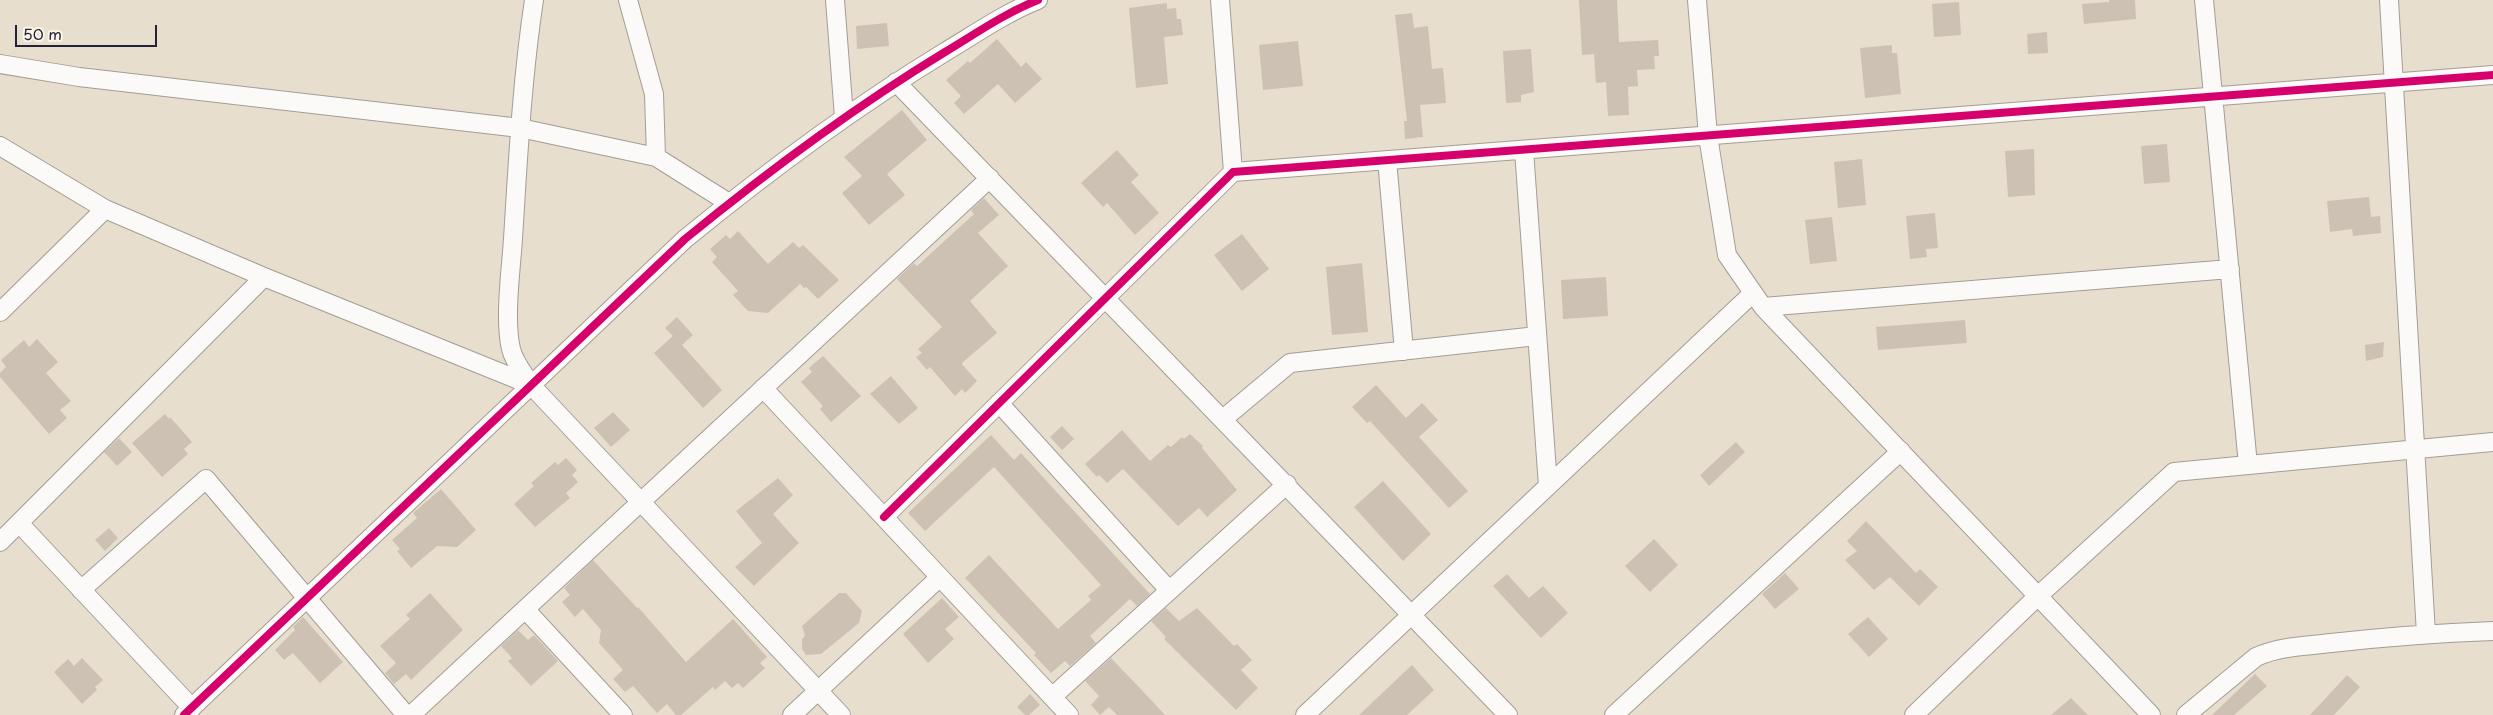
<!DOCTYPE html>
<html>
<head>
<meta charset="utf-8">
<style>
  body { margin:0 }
  #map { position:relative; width:2493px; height:715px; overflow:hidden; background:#e8dece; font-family:"Playpen Sans",sans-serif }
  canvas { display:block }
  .scale { position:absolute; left:15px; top:25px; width:142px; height:22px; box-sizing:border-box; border:2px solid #22223b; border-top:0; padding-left:6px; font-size:15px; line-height:18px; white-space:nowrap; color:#22223b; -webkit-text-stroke:4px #fcf5e5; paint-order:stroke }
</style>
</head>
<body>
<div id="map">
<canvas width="2493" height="715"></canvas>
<div class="scale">50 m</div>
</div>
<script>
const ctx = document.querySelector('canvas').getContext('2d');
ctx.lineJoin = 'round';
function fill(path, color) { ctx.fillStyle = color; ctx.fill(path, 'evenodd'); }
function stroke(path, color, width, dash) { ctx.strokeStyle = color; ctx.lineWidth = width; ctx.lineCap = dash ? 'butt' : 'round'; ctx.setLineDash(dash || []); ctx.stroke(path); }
const building = new Path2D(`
  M1579,0H1617L1619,42L1658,40L1659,56H1654L1655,69L1637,70L1638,86L1628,87L1629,115L1608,116L1606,82L1596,83L1594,54L1582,55Z
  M2109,0H2135L2136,19L2084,24L2082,4L2109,2Z
  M1959,2L1961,35L1934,37L1932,4Z
  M1167,3V9L1176,8L1177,19H1181L1183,35L1164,37L1168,84L1136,88L1129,8Z
  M1412,13L1414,28L1428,26L1432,69L1443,68L1446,103L1420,105L1423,137L1405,139L1404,121H1407L1395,15Z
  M887,23L889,46L857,49L856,26Z
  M2047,32L2048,53L2028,54L2027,34Z
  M997,39L1021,67L1026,62L1042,79L1015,103L998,84L964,114L954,103L961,96L946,80L968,61L970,63Z
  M1298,41L1303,86L1263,90L1259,45Z
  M1892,45V53H1897L1901,94L1865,98L1860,48Z
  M1531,49L1534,92L1521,95V102L1506,103L1503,51Z
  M902,110L927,140L887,174L905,195L869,225L842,193L862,176L844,157Z
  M2167,144L2170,182L2144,184L2141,146Z
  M2034,149L2035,195L2008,197L2005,151Z
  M1117,150L1139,175L1131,182L1159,213L1135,235L1107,203L1103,207L1081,183Z
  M1862,159L1866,205L1838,208L1834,162Z
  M2369,197L2371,217L2380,216L2381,233L2353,236L2352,229L2330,232L2327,201Z
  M984,198L999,215L978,233L1008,266L970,301L997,333L963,362L962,364L977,381L965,393L962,389L955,396L930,367L927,370L916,357L922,353L918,349L942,327L897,279L914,263L917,266L974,214L971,210Z
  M1935,213L1938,248L1926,249L1927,257L1910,259L1906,216Z
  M1832,217L1837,261L1810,264L1805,220Z
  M738,231L768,264L793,242L799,248L803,245L839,280L818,299L806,287L804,288L800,284L768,313L748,311L733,295L738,291L712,262L717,257L710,249L726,235L730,239Z
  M1242,234L1269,269L1242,291L1214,255Z
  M1362,263L1368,332L1332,335L1326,267Z
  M1606,277L1608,316L1563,319L1561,280Z
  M677,317L693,335L682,345L722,390L703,408L654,353L673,336L665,328Z
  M1965,320L1967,343L1878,350L1876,327Z
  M37,339L58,362L46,373L71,401L60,410L67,418L49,434L0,377V373L6,367L1,360L24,340L29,347Z
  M2384,342L2383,357L2366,361L2365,345Z
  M823,356L861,396L831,422L820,409L823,406L801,382L812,372L809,368Z
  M891,376L918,408L899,424L870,394Z
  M1376,385L1406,418L1422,403L1438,420L1419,437L1468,491L1449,508L1370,421L1367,423L1352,407Z
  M613,412L630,430L611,447L594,428Z
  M165,414L169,419L170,417L192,442L184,449L188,454L162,477L132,443Z
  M1062,426L1074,439L1062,450L1050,437Z
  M1122,430L1150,461L1168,445L1171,447L1182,437L1184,439L1190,434L1203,446L1202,448L1237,490L1207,517L1199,508L1178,526L1123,469L1107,483L1099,475L1097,477L1085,464Z
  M991,435L1014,460L1021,453L1150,594L1137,606L1130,599L1090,636L1096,643L1070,666L1065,661L1051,673L1034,655L1036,653L965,578L989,555L1058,629L1091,600L1088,596L1101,585L994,467L925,531L908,513Z
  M119,438L132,452L117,466L104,452Z
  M1736,442L1745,452L1709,486L1700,475Z
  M566,458L577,470L572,475L578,482L566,493L570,498L535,527L514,504L534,486L531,483L555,462L558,465Z
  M778,478L793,495L773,514L799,543L754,586L735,567L762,543L736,511Z
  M1383,481L1431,534L1403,561L1354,507Z
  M441,489L476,530L457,547L437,546L411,568L397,551L400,549L392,540L417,518L413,513Z
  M1866,521L1916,573L1920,569L1938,587L1919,606L1890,577L1874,590L1845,560L1857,551L1847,541Z
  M109,528L118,538L105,551L95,540Z
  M1654,539L1678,565L1650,592L1625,566Z
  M593,560L637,608L638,607L686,662L733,619L767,657L760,663L765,668L743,688L738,683L732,688L725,681L715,690L713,687L681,715H676L667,704L657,713L633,686L625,692L613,679L623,670L599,643L601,630L583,609L575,617L562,602L570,595L564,588Z
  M1785,573L1799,589L1775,609L1762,594Z
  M1507,574L1529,598L1543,586L1568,613L1541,638L1493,586Z
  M430,593L463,630L411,680L406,674L394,684L385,673L396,663L380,646L410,619L406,615Z
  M839,593H846L862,611L859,623L821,654L806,655L802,649V639L805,636L802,626Z
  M942,598L959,617L945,629L954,639L928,663L903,634Z
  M1166,608L1179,621L1197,608L1234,646L1237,644L1252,660L1241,670L1258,688L1236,710L1164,639L1166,637L1151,621Z
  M303,617L343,662L320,683L293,653L284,660L275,650L295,630L293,627Z
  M1868,617L1888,639L1869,657L1848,634Z
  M518,630L528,640L534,635L558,661L531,686L508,661L512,658L501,646Z
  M82,658L103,680L95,687L97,690L82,704L54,672L68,659L74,666Z
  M1111,658L1135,683L1165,715H1117L1109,707L1100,715L1091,705L1099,696L1085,681Z
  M1412,665L1434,690L1407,715H1359Z
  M2255,674L2267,686L2234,715H2212Z
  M2347,675L2360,687L2334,715H2310Z
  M1030,694L1040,705L1029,715H1025L1017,707Z
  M2071,698L2088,715H2051Z`);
const minor = new Path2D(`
  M534,0C522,79 518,159 513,239C511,270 504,319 511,349C514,362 524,374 531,385L841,715
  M628,0L654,94L656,157
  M835,0L844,117
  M1220,0L1233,172
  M1697,0L1708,136L1727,255L1763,307L2151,715
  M2204,0L2248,465
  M2389,0L2426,634
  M0,64L79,77L520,128L656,157L729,203
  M896,82L1508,715
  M0,146L105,209L264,277L531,385
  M1524,150L1548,486
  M1387,160L1404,351
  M1763,307L2230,269
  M0,312L105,209
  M763,388L1069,715
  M999,403L1169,590
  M1223,419L1290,363L1537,336
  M884,517L1233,172L2493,75
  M19,523L192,708
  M0,542L264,277
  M81,590L206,479L406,715
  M525,609L623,715
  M1052,697L1287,484
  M184,715L685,239C767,172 853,108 945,52C975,34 1005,13 1038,0
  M411,715L990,178
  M792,715L940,577
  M1305,715L1753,293
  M1614,715L1901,451
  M1914,715L2038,596L2174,472L2493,442
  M2186,715L2256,657C2280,646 2306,646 2331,643C2385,637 2439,633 2493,631`);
const cycleway = new Path2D(`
  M884,517L1233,172L2493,75
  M184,715L685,239C767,172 853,108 945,52C975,34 1005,13 1038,0`);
fill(building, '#cdc1b3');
stroke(minor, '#a29d96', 20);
stroke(minor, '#fcfaf8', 18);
stroke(cycleway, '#d6006c', 8);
</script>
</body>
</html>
